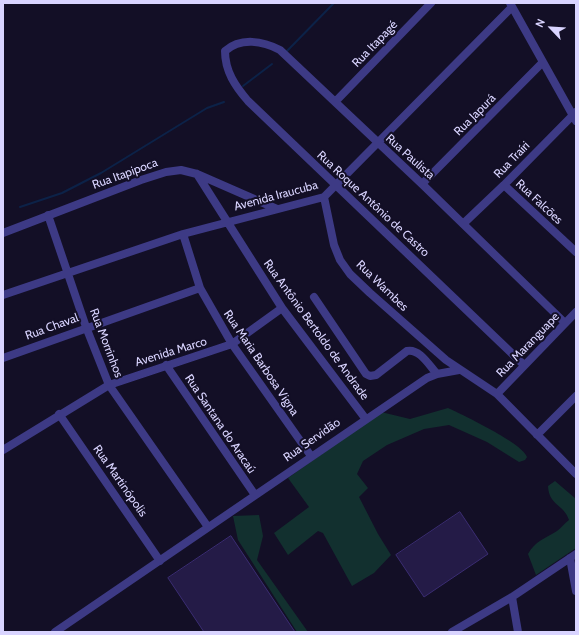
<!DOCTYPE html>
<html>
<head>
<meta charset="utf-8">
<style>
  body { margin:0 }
  #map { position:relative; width:579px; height:635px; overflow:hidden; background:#130f26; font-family:Cabin,sans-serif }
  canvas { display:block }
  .frame { position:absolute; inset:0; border:4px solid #d9d4ff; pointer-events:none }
  .north { position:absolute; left:531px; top:8px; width:40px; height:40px; -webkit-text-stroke:3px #130f26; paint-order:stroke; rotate:295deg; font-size:11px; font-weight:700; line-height:16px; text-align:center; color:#d9d4ff }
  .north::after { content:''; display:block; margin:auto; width:14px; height:18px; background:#d9d4ff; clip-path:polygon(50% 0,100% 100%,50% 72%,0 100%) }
</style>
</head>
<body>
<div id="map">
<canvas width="579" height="635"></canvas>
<div class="frame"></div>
<div class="north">N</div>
</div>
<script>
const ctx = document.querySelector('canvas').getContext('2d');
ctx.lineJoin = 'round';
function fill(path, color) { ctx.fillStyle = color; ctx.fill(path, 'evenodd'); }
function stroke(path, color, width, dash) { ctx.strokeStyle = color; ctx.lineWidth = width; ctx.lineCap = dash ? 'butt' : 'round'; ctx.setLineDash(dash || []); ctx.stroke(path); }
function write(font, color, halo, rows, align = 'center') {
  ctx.font = font + ' Cabin,sans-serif'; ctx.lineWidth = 4; ctx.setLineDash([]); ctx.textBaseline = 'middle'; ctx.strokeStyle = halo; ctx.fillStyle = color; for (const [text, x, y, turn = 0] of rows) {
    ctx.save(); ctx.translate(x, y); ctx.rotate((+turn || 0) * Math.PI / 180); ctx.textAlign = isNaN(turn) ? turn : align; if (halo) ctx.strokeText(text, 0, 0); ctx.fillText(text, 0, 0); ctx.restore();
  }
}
const green = new Path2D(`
  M448,408C463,415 524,444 527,457L525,460L519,462L487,442L449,425L424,429L387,445L363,461L357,474L368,488L359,497L378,534L391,555L374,573L352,586L323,533L318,531L288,555L274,533L309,507L288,478L381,412L410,419Z
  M555,481L576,499V548L536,575L528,554C535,541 546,538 557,531C561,528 565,523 569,520C564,504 549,506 548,486Z
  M259,515L263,536L257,560L308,632H297L238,540L233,516Z`);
const stream = new Path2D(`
  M286,52L334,3
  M243,86L272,64
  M20,207L62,193L101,173L207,108L224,102`);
const building = new Path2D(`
  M460,512L488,554L424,597L396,555Z
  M231,536L295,632H204L168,578Z`);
const minor = new Path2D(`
  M510,3L576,121
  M335,102L431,3
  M197,174L282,308L365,418
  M422,184L543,62
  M504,185L576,252
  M324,197L334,245L340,260L350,274L370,293L446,360L497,394L576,474
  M48,215L86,327L109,385L208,527
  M463,224L504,185L576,112
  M3,233L141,180L166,172L181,170L197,174L277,209
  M183,234L200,288L232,344L311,456
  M3,295L183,234L324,197L512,7
  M314,297L366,374L370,376L376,375L407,351C419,348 429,365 437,374
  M3,358L200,288
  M166,365L255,495
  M524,365L248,101C235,86 225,71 225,51C241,37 263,41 280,50L422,184L565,323
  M497,394L576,312
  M59,414L160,561
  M537,435L576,396
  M3,450L109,385L232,344L282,308
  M570,558L576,591
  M512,597L518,632
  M55,632L427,378L437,374L459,370
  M452,632L512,597L576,554`);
const streetNames = [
  ["Rua Itapagé",375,44,-46],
  ["Rua Japurá",475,115,-45],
  ["Rua Paulista",410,157,42],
  ["Rua Traíri",512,160,-46],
  ["Rua Itapipoca",125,174,-20],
  ["Avenida Iraucuba",276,196,-15],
  ["Rua Falcões",539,202,43],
  ["Rua Roque Antônio de Castro",373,204,43],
  ["Rua Wambes",382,286,44],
  ["Rua Chaval",52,327,-20],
  ["Rua Antônio Bertoldo de Andrade",316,330,54],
  ["Rua Morrinhos",106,343,69],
  ["Rua Maranguape",528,345,-46],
  ["Avenida Marco",171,352,-17],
  ["Rua Maria Barbosa Vigna",261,363,56],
  ["Rua Santana do Aracaú",220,424,56],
  ["Rua Servidão",312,440,-35],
  ["Rua Martinópolis",120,481,55]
];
fill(green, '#12302f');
stroke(stream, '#0c2248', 2);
fill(building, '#241b47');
stroke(building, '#3b2d73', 1);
stroke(minor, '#3d3a85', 8);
write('12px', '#d9d4ff', '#130f26', streetNames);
</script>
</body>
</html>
